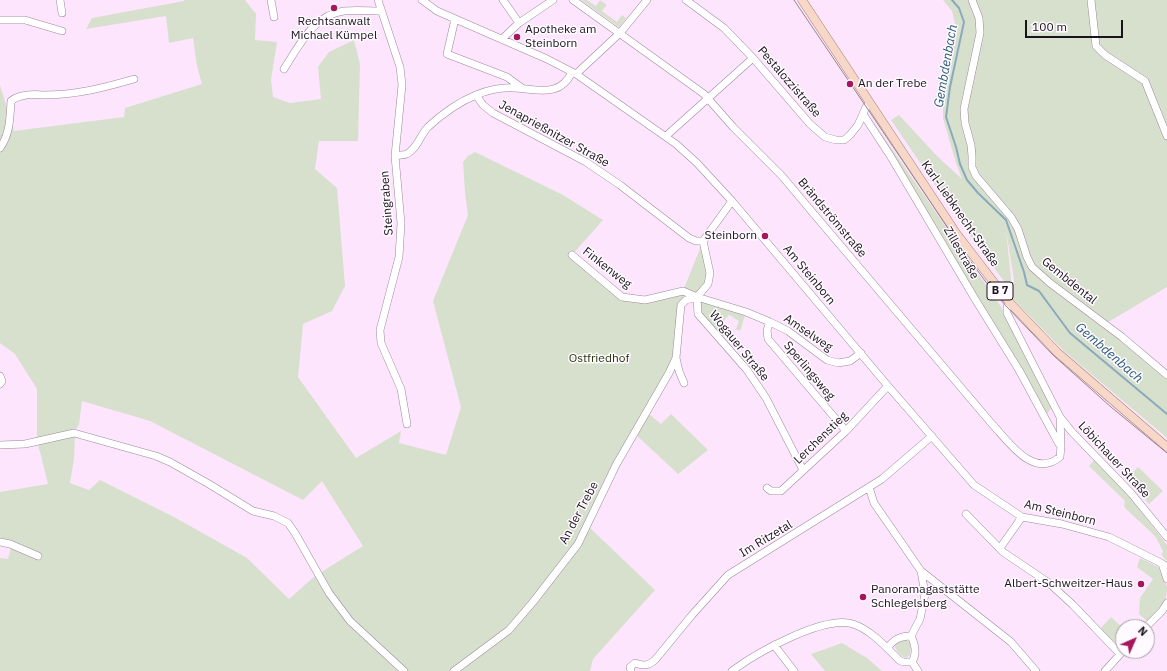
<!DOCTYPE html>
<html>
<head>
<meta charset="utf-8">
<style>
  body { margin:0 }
  #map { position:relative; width:1167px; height:671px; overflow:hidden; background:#fde6fd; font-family:"IBM Plex Sans",sans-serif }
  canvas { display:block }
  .north { position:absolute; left:1115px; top:619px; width:40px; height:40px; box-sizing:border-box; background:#fffaff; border:1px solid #a39ea4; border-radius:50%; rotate:45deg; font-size:11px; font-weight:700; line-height:16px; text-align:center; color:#1a131b }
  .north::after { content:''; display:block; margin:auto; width:14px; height:18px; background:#a4175c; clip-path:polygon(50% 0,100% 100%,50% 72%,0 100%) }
  .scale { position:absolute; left:1025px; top:20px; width:98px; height:18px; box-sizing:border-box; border:2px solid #1a131b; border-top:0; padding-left:5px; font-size:12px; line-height:14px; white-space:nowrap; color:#1a131b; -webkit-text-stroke:3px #fffaff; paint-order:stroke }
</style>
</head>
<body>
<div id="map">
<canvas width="1167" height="671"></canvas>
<div class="north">N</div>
<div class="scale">100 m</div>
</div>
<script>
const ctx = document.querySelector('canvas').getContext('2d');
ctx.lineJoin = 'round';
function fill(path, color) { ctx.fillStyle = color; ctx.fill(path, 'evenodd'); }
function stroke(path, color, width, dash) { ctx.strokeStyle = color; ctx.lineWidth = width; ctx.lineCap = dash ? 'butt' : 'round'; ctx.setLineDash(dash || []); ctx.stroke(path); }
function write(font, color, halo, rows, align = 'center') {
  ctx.font = font + ' "IBM Plex Sans",sans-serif'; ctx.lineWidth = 3; ctx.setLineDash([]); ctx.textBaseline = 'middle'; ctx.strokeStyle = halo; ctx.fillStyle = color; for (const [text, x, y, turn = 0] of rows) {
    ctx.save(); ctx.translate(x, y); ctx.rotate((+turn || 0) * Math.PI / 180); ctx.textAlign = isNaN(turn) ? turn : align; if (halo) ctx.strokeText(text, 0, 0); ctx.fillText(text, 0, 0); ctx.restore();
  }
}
const green = new Path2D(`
  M184,0H245L256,14L255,40L277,42L271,80L273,97L290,103L321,99L318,67L329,52L354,40L360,64L358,141H319L315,169L337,188L345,286L332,311L303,324L298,377L356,458L401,431L399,443L446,455L461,407L433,301L468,215L465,193L463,162L468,156L475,152L563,195L603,220L572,255L622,297L645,300L683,291L703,241L710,273L698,297L746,312L740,331L736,329L739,321L729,315L722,323L720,322L718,325L720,327V328L728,333L720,338L698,314L697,297L681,305L676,358L648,413L661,424L671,414L708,450L678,474L634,433L587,525L655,590L593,659L590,671H0V558L8,559L12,544L0,541V492L48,484L38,444L75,436L74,459L70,483L89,490L100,480L174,517L247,558L289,599L315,576L363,546L322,481L303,500L150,421L82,401L79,425L75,430L37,439V389L15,354L0,343V85L14,131L124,117L125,108L202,84L197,66L193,38L169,43L166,16L86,29L92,18L184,1Z
  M581,0H587L596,6L600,0L607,5L602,11L617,22L622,15L626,18L619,27Z
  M943,0H1167V287L1105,324L1167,375V438L1064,351L1011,297L1014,280L1006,230L1011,278L1010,289L968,233L891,120L899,115L936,155L962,179L956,163L943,118V89L946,65L955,24L952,11Z
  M870,117L1006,314L1052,407L1047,414L1021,366L976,296L868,118Z
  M1095,459L1129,496L1167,545V562L1165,559L1163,557L1162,554L1163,551L1155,536L1126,509L1124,506L1125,501L1089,466Z
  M1138,467L1163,491L1149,504L1127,478Z
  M1140,558L1158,567L1167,587V592L1165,601L1148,622L1139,614L1140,598L1153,579L1137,567Z
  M1111,617L1123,628V638L1117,644L1100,629Z
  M902,640H906L911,643L910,655L906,658C902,657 896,651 895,647L897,643Z
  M842,643L867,658L882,671H825L811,654Z`);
const stream = new Path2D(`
  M952,0L959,8L964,22L950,87L946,117L956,147L960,164L967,180L978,193L1006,220L1024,272L1027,285L1039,291L1070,333L1167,414`);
const minor = new Path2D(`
  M60,0L62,13
  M271,0L274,17
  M378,0L400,67L402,85L395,156L401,223L399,257L380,330L381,343L401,389L407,424
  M422,0L437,11L547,59L576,74L676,144L697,163L732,201L888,386L974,485L1022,517L1062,524L1109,537L1161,563L1167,567
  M503,0L519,23
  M573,0L704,94L733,127L782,176L813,213L992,424C1009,442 1033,479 1060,457L1061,446L1060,417
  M686,0L724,28L753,58L810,124L825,137L836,140H844L850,135L858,125L866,107L870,104
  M972,0L979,18L980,33L964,109L965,123L971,145L972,156V167L976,176L1011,217L1018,229L1027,257L1032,267L1050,283L1122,337L1167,375
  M1091,0L1096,46L1105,55L1145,81L1167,136
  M455,19L447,54L507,77L522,88
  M0,20H25L62,31
  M502,39L519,23L553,0
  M284,69C299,46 313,15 344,11C356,10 369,11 381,11
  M576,74L620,33L647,0
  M476,95L483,105L493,113L586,162L620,185L689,238L696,241H703
  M863,114L891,157L975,299L1019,370L1059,444
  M666,136L753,58
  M0,148C10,134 10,118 11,101C20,94 32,94 43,95C76,95 103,88 134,79
  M395,156C399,155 404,155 407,154C417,149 421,134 428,127C442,114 459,102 476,95C488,90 503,87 515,88C538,89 560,98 572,72
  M572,255L622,297L645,300L683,291L697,297L746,312L770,322L788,331L827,360L838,363L850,361L861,353
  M697,297L698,314L747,370L766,398L803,470
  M1010,303L1007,307V313L1060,417L1072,432L1131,493L1167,537
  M770,322L767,330L768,339L846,431
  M676,358L679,371L684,383
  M0,376L2,381L0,384
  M0,445L25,444L74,433L156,456L170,462L209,484L253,511L274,516L288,523L295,533L329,593L350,621L404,671
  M869,487L874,503L921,571L925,594L920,619L911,636
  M767,488L771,491H781L846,431L885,389
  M966,514L1003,552L1049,583L1073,605L1120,654
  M0,542L10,544L38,556
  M1000,548L1022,517
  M1162,564L1167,579
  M921,571L1011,642L1036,671
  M1146,627L1162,611L1167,603
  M911,636C915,644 917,654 912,662
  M774,645L794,671
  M887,648C894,640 899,636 911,636
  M912,662L918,671
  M454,671L509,630L533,602L578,544L616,465L669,373L676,358L681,305L686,300L697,297L708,284L710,273L703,241L732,201
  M631,671L630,667L635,663C643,666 648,666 655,660L692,615L728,575L882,479L932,436
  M732,671C756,653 824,615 853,624C871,630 886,647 899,660L903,662H912
  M1105,671L1123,651`);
const major = new Path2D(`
  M802,0L956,233L992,280L1010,303L1058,353L1167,447`);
const tram = new Path2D(`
  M794,0L969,259L991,289L1007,307L1053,355L1111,407L1167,453`);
const markers = [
  [334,8,4,"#a4175c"],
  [517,37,4,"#a4175c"],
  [850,84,4,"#a4175c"],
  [765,236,4,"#a4175c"],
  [1141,584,4,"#a4175c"],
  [863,597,4,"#a4175c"]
];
const shields = [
  [1000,291,26]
];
const shieldNames = [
  ["B 7",1000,291]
];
const poiNames = [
  ["Rechtsanwalt",334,22,"center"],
  ["Michael Kümpel",334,36,"center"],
  ["Apotheke am",525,30],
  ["Steinborn",525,44],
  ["An der Trebe",858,84],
  ["Steinborn",757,236,"right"],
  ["Albert-Schweitzer-Haus",1133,584,"right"],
  ["Panoramagaststätte",871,590],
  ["Schlegelsberg",871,604]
];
const streetNames = [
  ["Pestalozzistraße",789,82,49],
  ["Jenaprießnitzer Straße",554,134,29],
  ["Steingraben",387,203,-94],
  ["Karl-Liebknecht-Straße",960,214,55],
  ["Brändströmstraße",832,218,50],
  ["Zillestraße",961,253,60],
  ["Finkenweg",607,268,38],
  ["Am Steinborn",809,275,50],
  ["Gembdental",1069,281,39],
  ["Amselweg",808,333,34],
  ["Wogauer Straße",739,346,51],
  ["Sperlingsweg",809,371,50],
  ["Lerchenstieg",821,438,-44],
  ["Löbichauer Straße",1114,460,47],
  ["An der Trebe",579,513,-62],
  ["Am Steinborn",1060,513,14],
  ["Im Ritzetal",766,539,-31]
];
const parkNames = [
  ["Ostfriedhof",599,359]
];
const waterNames = [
  ["Gembdenbach",946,66,-80],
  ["Gembdenbach",1109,353,41]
];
fill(green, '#d6e0cc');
stroke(stream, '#8aa9bd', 2);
stroke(minor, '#9c879c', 8);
stroke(major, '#a68174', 9);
stroke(minor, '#fff', 7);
stroke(major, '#f7d7c8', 8);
stroke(tram, '#938393', 1);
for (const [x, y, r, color] of markers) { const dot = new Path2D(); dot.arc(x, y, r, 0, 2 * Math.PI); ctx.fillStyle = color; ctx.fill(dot); stroke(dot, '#fffaff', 1.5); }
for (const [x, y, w] of shields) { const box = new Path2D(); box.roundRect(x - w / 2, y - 9, w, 18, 3); ctx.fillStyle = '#fffaff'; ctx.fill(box); stroke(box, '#1a131b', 1); }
write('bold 11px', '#1a131b', null, shieldNames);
write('12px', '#1a131b', '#fffaff', poiNames, 'left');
write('12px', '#1a131b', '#fffaff', streetNames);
write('12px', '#1d3102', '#fffaff', parkNames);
write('italic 13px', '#275b7a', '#fffaff', waterNames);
</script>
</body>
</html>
